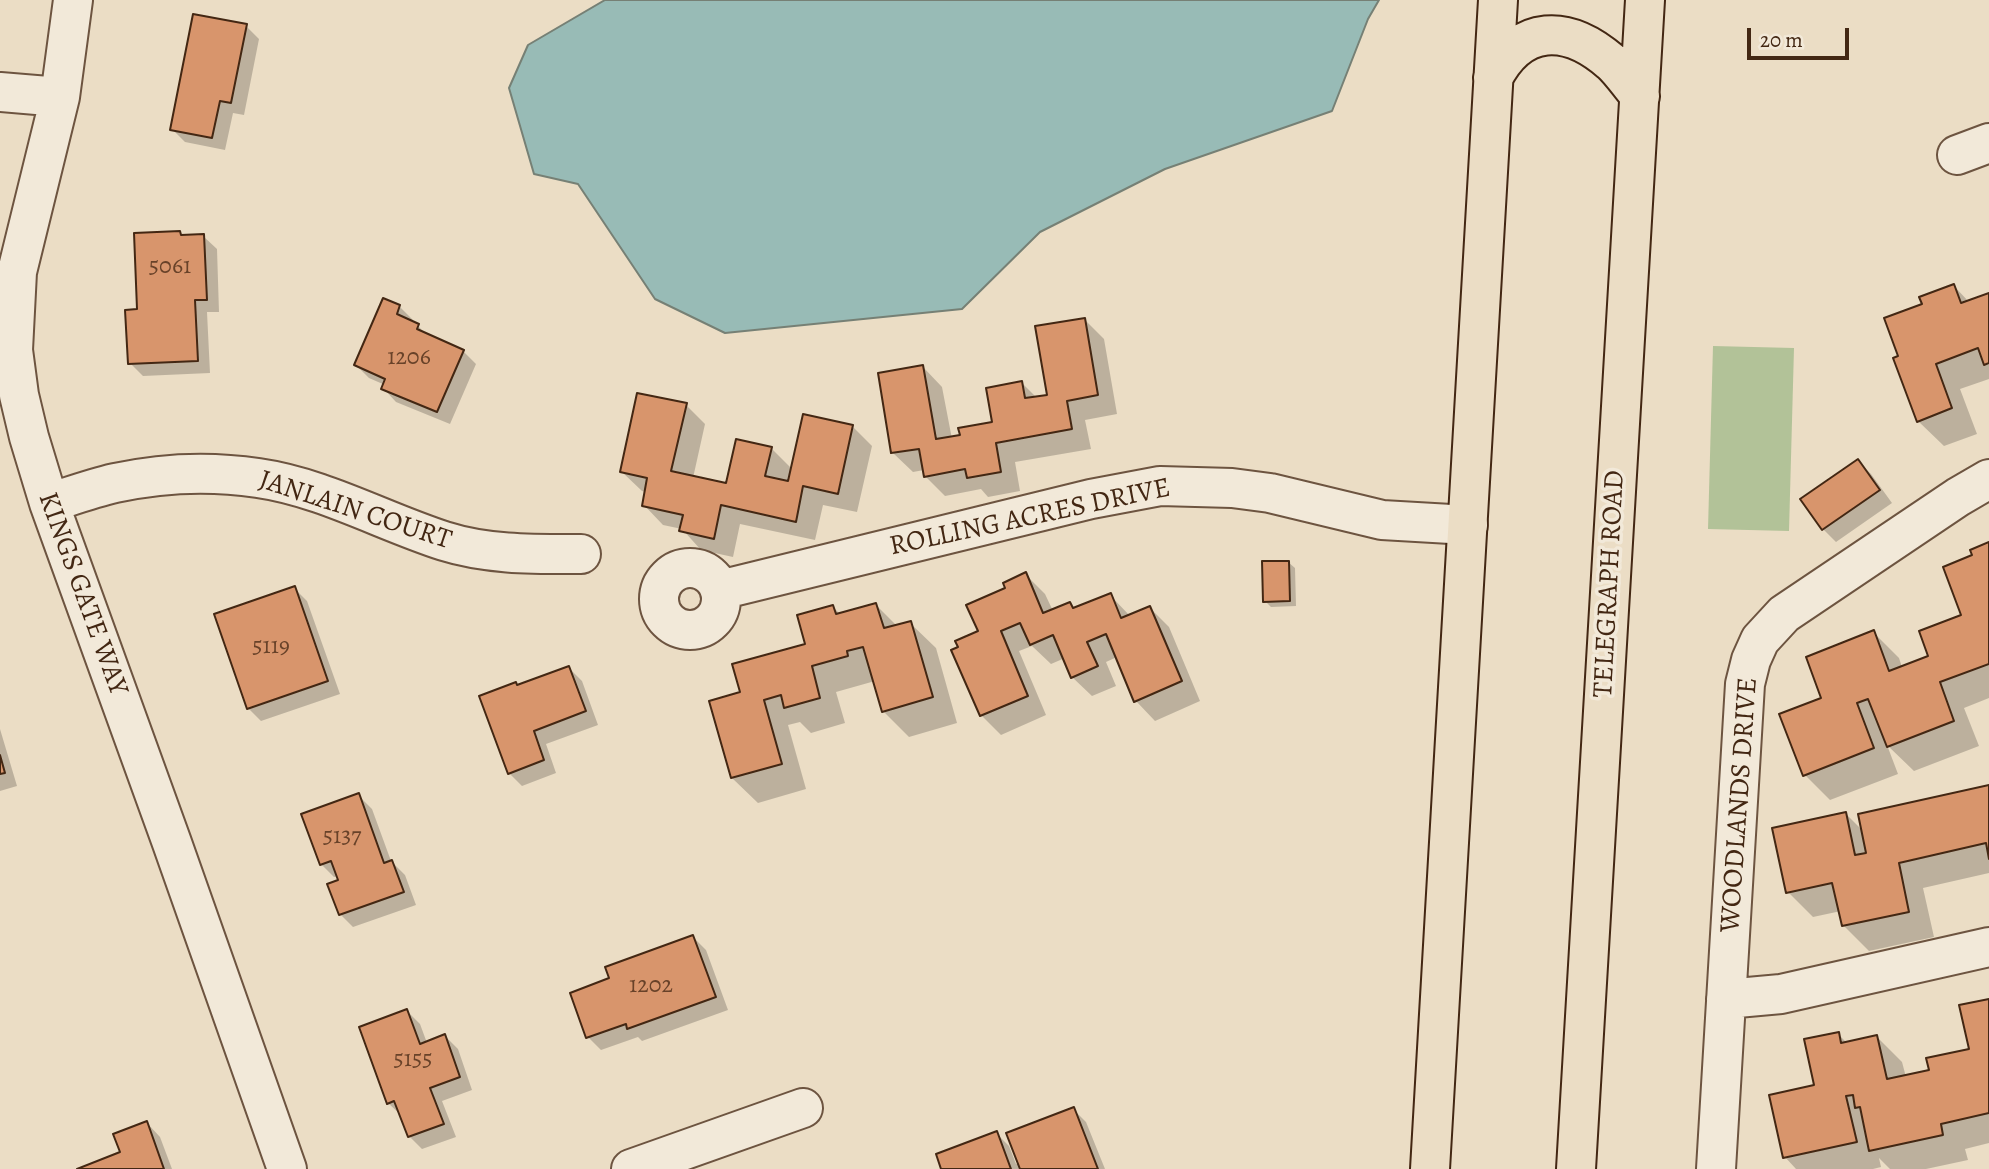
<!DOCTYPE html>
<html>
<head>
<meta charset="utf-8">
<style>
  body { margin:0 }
  #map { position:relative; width:1989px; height:1169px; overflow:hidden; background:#ebddc5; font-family:Alegreya,serif }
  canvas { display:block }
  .scale { position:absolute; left:1747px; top:28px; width:102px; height:32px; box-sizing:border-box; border:4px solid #432713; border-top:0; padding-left:9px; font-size:21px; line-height:24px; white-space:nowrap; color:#432713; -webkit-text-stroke:5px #f2e9d9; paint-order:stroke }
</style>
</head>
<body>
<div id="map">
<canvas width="1989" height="1169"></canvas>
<div class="scale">20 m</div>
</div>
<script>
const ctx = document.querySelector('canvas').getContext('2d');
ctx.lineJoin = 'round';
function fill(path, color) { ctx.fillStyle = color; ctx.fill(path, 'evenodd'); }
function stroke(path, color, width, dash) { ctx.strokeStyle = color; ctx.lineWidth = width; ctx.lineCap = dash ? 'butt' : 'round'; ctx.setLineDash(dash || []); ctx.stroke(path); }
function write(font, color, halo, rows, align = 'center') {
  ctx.font = font + ' Alegreya,serif'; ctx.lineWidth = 7; ctx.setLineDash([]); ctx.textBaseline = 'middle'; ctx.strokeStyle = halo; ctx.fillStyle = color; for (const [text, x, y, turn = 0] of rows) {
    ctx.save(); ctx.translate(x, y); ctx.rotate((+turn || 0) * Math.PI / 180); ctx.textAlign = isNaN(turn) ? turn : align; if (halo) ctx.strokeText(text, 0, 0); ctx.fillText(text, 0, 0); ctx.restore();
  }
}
const green = new Path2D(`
  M1713,346L1794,348L1789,531L1708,529Z`);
const water = new Path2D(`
  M605,0H1379L1368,19L1332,111L1165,169L1040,232L962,309L725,333L655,299L578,184L534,174L509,88L528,45Z`);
const shadow = new Path2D(`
  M246,26L259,39L244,115L233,113L225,150L185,142L172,129Z
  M180,232L184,237L203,236L217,249L219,312H207L210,373L143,376L130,363Z
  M1954,286L1969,302L1989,295V379L1960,389L1977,434L1944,446L1918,421L1901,357L1924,305Z
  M399,306L413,320L411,323L418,326L428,336L463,351L476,364L450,424L396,402L383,388L385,385L369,378L356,365Z
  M1084,319L1104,339L1117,414L1085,420L1091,449L1015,462L1020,491L988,497L981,489L945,496L925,476L924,470L913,472L893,453L923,367L942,387L952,439L994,423L1022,383L1037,398L1049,396Z
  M686,405L705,424L693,478L727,485L771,448L793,470L852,426L872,446L857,512L823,505L815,540L740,524L733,557L701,550L682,529L663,525L644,505L646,492L642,491L622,472Z
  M1858,461L1871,474L1892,503L1836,542L1823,529Z
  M1989,544V698L1964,708L1979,746L1914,771L1887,745L1898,774L1830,800L1805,775L1824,699L1873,632L1899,658L1902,667L1931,657L1964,616L1974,556Z
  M1288,562L1295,568L1296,606L1271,607L1265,601Z
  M1026,575L1045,594L1053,611L1070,604L1076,609L1110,595L1130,616L1150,608L1169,627L1200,701L1155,721L1136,701L1117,657L1106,662L1116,686L1092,696L1072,677L1065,658L1051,664L1032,646L1019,651L1046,715L1001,735L981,715L980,632L1008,589Z
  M294,588L307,601L340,694L261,721L248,708Z
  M876,605L897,626L910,623L936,648L957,723L909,737L883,711L875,681L836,692L845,723L811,733L800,722L788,725L806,789L758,803L732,778L742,693L807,645L833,607L841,615Z
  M569,668L582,681L598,725L546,744L556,773L522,786L509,773L517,687Z
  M0,729L17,786L0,791Z
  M1989,787V873L1923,888L1934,937L1869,951L1844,926L1841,911L1813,917L1788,892L1846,814L1863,831Z
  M358,795L372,809L391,861L405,875L416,905L353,927L340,914L339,876L334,877L321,864Z
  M693,937L706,950L728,1010L642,1041L638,1037L601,1050L588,1037L611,979Z
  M1989,1001V1143L1965,1149L1968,1160L1926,1169H1890L1879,1158L1881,1167L1873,1169H1796L1785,1157L1838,1034L1847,1043L1877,1037L1902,1062L1906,1077L1931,1071L1971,1050Z
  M407,1011L420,1024L427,1043L445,1036L458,1049L472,1090L442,1101L456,1137L422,1149L409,1136L402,1116L388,1103Z
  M1073,1109L1086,1122L1105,1169H943L996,1133L1009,1146L1016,1164L1019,1163Z
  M147,1123L160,1137L172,1169H79L122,1153Z`);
const building = new Path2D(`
  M193,14L247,24L231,103L220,101L212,138L170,130Z
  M180,231L181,235L204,234L207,300H195L198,361L128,364L125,310L137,309L134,233Z
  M1954,284L1961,303L1989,293V363L1984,365L1978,348L1936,364L1952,408L1917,422L1893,358L1898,356L1884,318L1922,304L1919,297Z
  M383,298L400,305L397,314L419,324L417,329L464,350L437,412L381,389L385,379L354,365Z
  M1085,318L1098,395L1067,401L1072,429L996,443L1001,472L967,478L965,469L924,477L919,449L891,453L878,373L923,365L936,439L960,435L958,428L992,422L986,388L1022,381L1025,398L1047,395L1035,326Z
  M637,393L687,403L671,471L726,483L736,439L772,447L765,476L788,481L803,414L853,425L838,494L803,486L796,522L721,505L714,539L679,531L683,515L642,506L647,478L620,472Z
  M1858,459L1880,490L1822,530L1800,499Z
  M1989,542V664L1940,682L1954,721L1887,747L1868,699L1857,703L1874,748L1803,776L1779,714L1821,698L1806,657L1874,630L1889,671L1928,656L1919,631L1961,615L1943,567L1972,555L1970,550Z
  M1262,561H1289L1290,601L1263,602Z
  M1026,572L1043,613L1070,602L1073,608L1111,593L1121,618L1150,606L1182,681L1134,702L1106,634L1087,642L1098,666L1071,678L1053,635L1030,645L1020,623L1001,631L1028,696L980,716L951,650L958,647L955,641L978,631L966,605L1005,588L1003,583Z
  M295,586L328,681L247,709L214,614Z
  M876,603L884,628L911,621L933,697L882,712L863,647L847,651L848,656L812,666L820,698L784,708L781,695L764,700L782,764L731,778L709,701L740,692L732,664L805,644L797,615L833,605L836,614Z
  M569,666L586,711L534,731L544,760L508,774L479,696L516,682L517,685Z
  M0,755L5,773L0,774Z
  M1989,785V859L1986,843L1899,863L1909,912L1842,926L1832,883L1786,893L1772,828L1846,812L1855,855L1866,853L1858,814Z
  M359,793L384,863L392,860L404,892L339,915L327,884L338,880L331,861L320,865L301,814Z
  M693,935L716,997L627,1029L626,1024L586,1038L570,993L609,978L605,967Z
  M1989,999V1113L1941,1124L1943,1135L1869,1151L1860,1107L1855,1108L1853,1095L1846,1096L1857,1142L1783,1158L1769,1095L1814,1085L1804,1039L1839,1032L1841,1043L1877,1035L1887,1079L1929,1070L1926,1058L1969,1049L1959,1005Z
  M407,1009L420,1044L445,1034L460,1077L430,1088L444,1124L408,1137L394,1101L387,1104L359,1027Z
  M1074,1107L1098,1169H1020L1006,1133Z
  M147,1121L164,1169H77L120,1152L113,1134Z
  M997,1131L1011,1169H941L936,1154Z`);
const minor = new Path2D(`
  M73,0L60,97L17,272L13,350L19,395L29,437L49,503L172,843L287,1169
  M0,92L60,97
  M1957,155L1989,143
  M49,503C71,496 93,488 115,483C161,473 212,471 258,478C322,487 382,521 444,541C488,555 535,554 581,554
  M659 599a31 31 0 1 1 62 0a31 31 0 1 1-62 0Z
  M720,590L1091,499L1160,486L1232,488L1270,493L1382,520L1468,525
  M1726,999L1781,994L1989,947
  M631,1169L803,1108
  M1716,1169L1745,684L1751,660L1760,640L1784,614L1958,497L1989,479`);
const highway = new Path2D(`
  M1493,78C1521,24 1567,24 1611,62C1622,72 1630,85 1640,96
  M1430,1169L1498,0
  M1576,1169L1645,0`);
const numberNames = [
  ["5061",170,267],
  ["1206",409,358],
  ["5119",271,647],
  ["5137",342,837],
  ["1202",651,986],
  ["5155",413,1060]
];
const streetNames = [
  ["JANLAIN COURT",355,511,18],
  ["ROLLING ACRES DRIVE",1030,518,-12],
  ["TELEGRAPH ROAD",1610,584,-87],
  ["KINGS GATE WAY",82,594,70],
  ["WOODLANDS DRIVE",1740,805,-86]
];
fill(green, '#b2c298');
fill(water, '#98bbb6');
stroke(water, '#768075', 2);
fill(shadow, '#0003');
fill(building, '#d8956c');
stroke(building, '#432713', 2);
stroke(minor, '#6d5440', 42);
stroke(highway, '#432713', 42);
stroke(minor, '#f2e9d9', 38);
stroke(highway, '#ebddc5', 38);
write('24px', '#684229', null, numberNames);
write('28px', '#432713', '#f2e9d9', streetNames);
</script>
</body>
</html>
